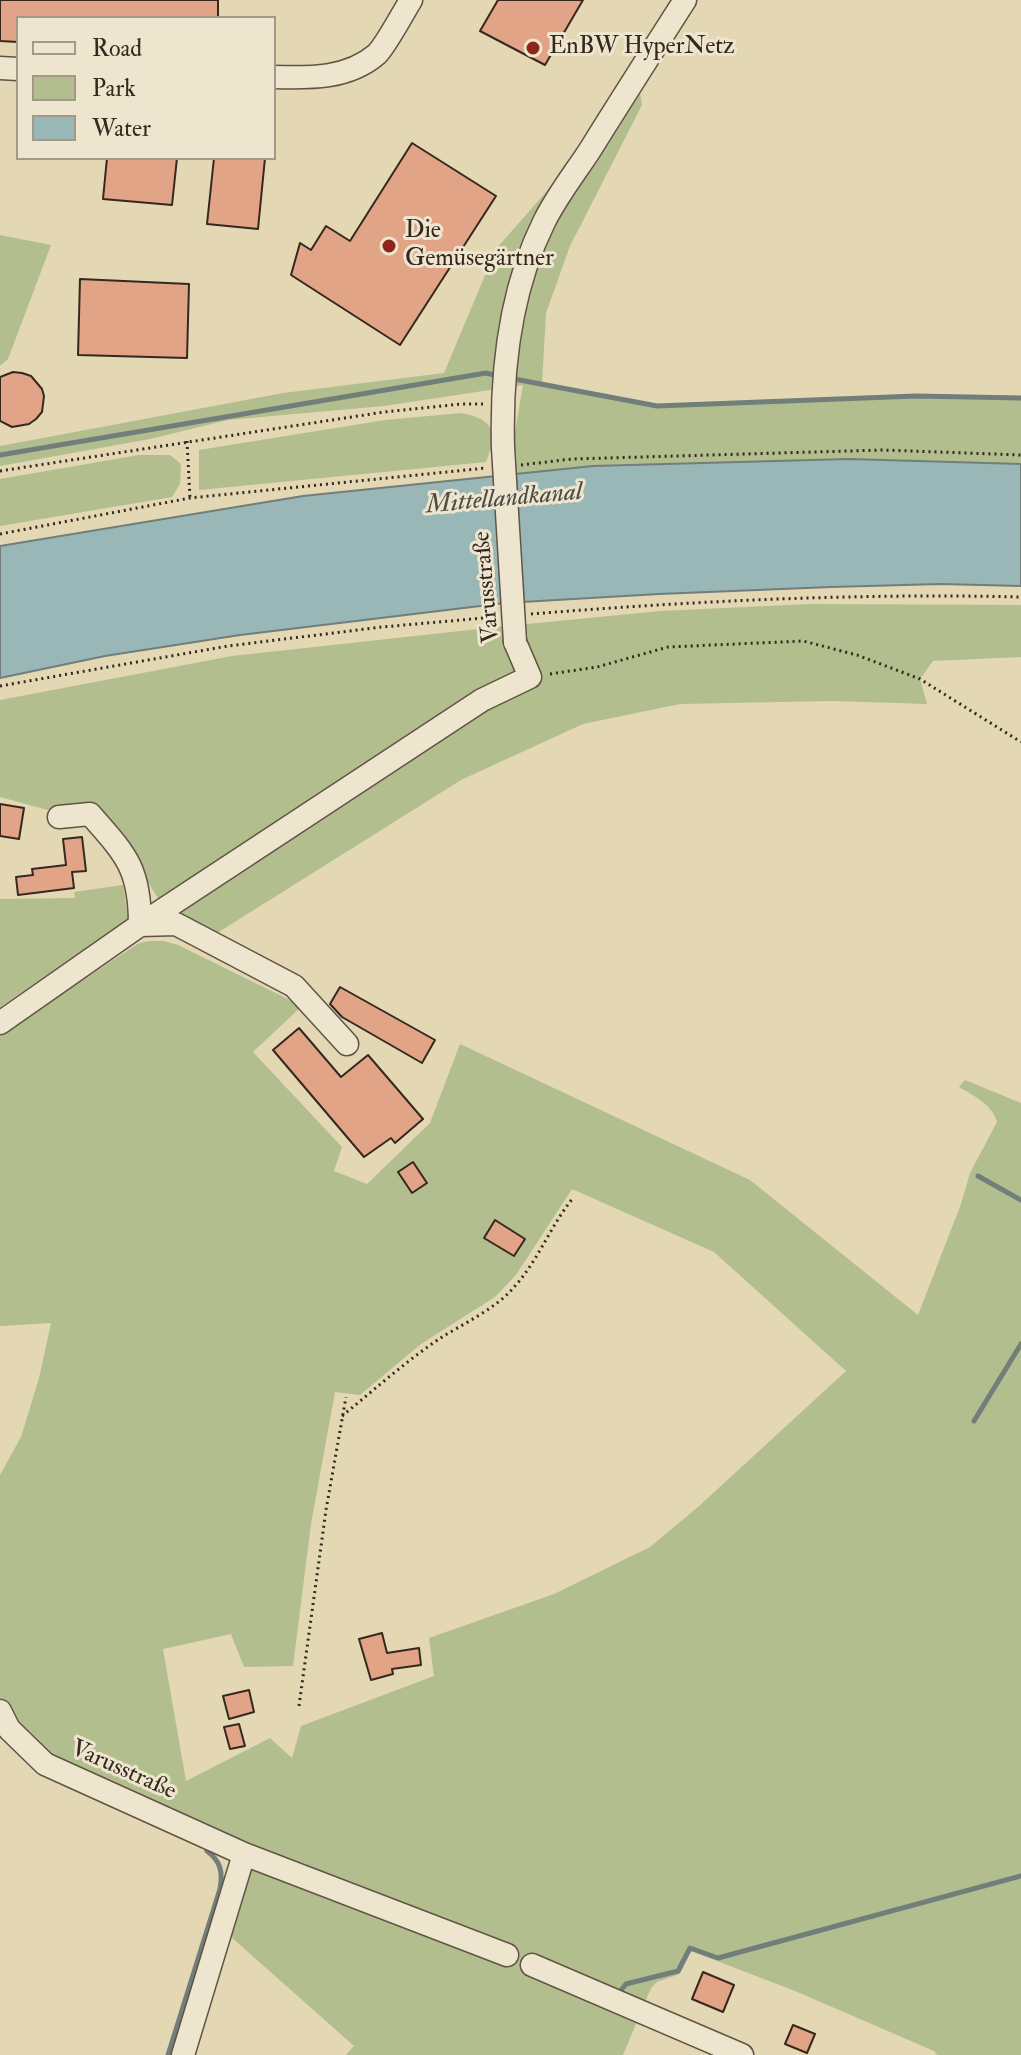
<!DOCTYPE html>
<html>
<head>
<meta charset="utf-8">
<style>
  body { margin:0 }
  #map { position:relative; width:1021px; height:2055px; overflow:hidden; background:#e3d7b4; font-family:"IM FELL Double Pica",serif }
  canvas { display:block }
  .legend { position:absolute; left:16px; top:16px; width:260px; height:144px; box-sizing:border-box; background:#ede5ce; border:2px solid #a49988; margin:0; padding:10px 14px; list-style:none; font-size:24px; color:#36281f }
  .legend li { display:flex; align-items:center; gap:16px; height:40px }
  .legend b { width:40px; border:2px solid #a49988 }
</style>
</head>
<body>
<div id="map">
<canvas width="1021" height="2055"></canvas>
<ul class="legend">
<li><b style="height:10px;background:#ede5ce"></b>Road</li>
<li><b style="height:22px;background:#b3be8e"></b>Park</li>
<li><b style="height:22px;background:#98b7b6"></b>Water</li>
</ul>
</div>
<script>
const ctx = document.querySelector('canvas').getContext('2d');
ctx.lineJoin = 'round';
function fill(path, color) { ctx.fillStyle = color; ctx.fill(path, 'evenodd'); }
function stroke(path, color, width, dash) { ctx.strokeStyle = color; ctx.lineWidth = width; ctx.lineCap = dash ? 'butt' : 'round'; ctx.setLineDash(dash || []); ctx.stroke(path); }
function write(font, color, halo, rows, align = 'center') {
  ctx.font = font + ' "IM FELL Double Pica",serif'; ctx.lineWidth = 6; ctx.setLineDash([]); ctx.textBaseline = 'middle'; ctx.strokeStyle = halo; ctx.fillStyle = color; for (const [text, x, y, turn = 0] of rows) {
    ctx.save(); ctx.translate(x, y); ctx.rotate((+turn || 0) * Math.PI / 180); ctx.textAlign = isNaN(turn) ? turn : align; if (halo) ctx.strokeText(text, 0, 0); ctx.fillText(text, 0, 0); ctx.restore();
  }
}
const green = new Path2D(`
  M639,86L642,105L570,246L546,313L542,385L657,406L916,396L1021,398V464L849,459L593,466L512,474V449L523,385L384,406L228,420L150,439L0,466V446L283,393L444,373L496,249Z
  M0,235L51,245L8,359L0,366Z
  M461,413C494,419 498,432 486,462L199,490V450L385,420Z
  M139,455H170L181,464L180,484L172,497L0,526V479Z
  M810,604L1021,605V657L933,661L920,679L927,704L831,701L680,704L583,724L461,780L206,940L169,916L148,882L133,849L115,828L93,809L48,810L0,797V700L232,656L497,627L660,611Z
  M123,885L128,918L123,929L104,936L0,1007V899L75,898L74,892Z
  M150,941H164L178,945L302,1006L253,1052L342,1147L334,1171L367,1184L430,1123L460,1044L750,1180L918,1315L961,1204L970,1173L997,1122C992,1104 974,1096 959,1087L965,1080L1021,1103V2055H937L934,2051L795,1991L691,1951L680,1974L657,1982L651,1988L623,2055H346L354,2046L230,1936L246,1845L48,1757L12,1722L0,1697V1475L21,1437L39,1378L51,1323L0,1326V1035L139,943ZM572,1189L714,1252L846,1371L698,1507L650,1547L554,1594L429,1638L434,1676L301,1726L292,1758L270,1738L186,1781L163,1649L231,1634L244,1667L293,1666L311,1524L335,1392L360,1395L421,1344L495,1297L516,1275Z`);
const water = new Path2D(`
  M849,459L1021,464V586L941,584L831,587L659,594L505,603L240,635L105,656L0,678V546L303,496L593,466Z`);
const stream = new Path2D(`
  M509,378L657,406L916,396L1021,398
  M0,455L486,373L499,376
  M978,1176L1021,1200
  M974,1421L1021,1344
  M622,1989L626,1984L678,1971L690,1948L718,1958L1021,1876
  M168,2055L220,1889C223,1873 221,1861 207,1851`);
const building = new Path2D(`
  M0,0H218V18H18V42L0,41Z
  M498,0H583L545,65L480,31Z
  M412,143L496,196L400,345L291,275L300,243L311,250L326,226L350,241Z
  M107,158H177L172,205L103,199Z
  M214,158H265L258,229L207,224Z
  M80,279L189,284L187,358L78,355Z
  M13,372L22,373L31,376L42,389L44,396L42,412L36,419L29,424L12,427L0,421V377Z
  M0,804L24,808L19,839L0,836Z
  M82,837L86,871L72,872L74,888L18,895L16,877L33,875L32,869L66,865L63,839Z
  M340,987L435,1040L422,1063L342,1017L330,1004Z
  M299,1028L341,1077L368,1055L423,1119L395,1143L391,1138L364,1157L273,1050Z
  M413,1162L427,1183L412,1193L398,1172Z
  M495,1220L525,1239L514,1256L484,1238Z
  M382,1633L387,1653L419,1648L421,1665L392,1669L393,1674L371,1680L359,1639Z
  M249,1690L254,1712L229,1719L223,1696Z
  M239,1724L245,1746L230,1749L224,1727Z
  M703,1972L734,1985L723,2012L692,1999Z
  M793,2025L815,2034L807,2053L785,2044Z`);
const path = new Path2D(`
  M187,441L190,498
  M521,465L572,459L883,450L1021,455
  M0,471L384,412L461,404H483
  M0,534L190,498L486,468
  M531,614C693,601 858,593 1021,597
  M550,674L597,667L668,647L803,641L857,655L920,679L1021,742
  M0,686L228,646L382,627L495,617
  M342,1416C374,1390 405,1362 439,1339C464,1323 496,1309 515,1286C539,1259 551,1225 573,1198
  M299,1706L326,1510L346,1397`);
const minor = new Path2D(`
  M0,68L18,69
  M274,77C310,78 348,79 377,54C386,45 403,13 411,0
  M503,448C501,372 509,292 544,222C556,197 575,173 590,150C621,100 653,50 685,0
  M59,817L90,814C126,855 140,868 140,925L176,924L294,986L347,1044
  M0,1023L140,925L482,700L530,677L515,642
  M0,1711L9,1729L45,1764L244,1854L507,1955
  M532,1965L742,2055
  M183,2055L244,1854`);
const minorBridge = new Path2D(`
  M503,448L515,642`);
const markers = [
  [533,48,8,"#8f2418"],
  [389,246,8,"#8f2418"]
];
const poiNames = [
  ["EnBW HyperNetz",549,48],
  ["Die",405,232],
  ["Gemüsegärtner",405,260]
];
const streetNames = [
  ["Varusstraße",488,587,-95],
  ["Varusstraße",123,1771,24]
];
const waterNames = [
  ["Mittellandkanal",504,500,-5]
];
fill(green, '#b3be8e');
fill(water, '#98b7b6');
stroke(water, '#717e7a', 2);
stroke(stream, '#717e7a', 5);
fill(building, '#e1a487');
stroke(building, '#36281f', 2);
stroke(minor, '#615444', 25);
stroke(path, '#36281f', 3, [2, 4]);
stroke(minor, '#ede5ce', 22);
stroke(minorBridge, '#615444', 25, []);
stroke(minorBridge, '#ede5ce', 22);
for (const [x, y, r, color] of markers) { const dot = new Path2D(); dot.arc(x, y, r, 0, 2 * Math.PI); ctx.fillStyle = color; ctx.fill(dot); stroke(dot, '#ede5ce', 3); }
write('24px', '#36281f', '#ede5ce', poiNames, 'left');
write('24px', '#36281f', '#ede5ce', streetNames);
write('italic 26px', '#4e4c45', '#ede5ce', waterNames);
</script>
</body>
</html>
